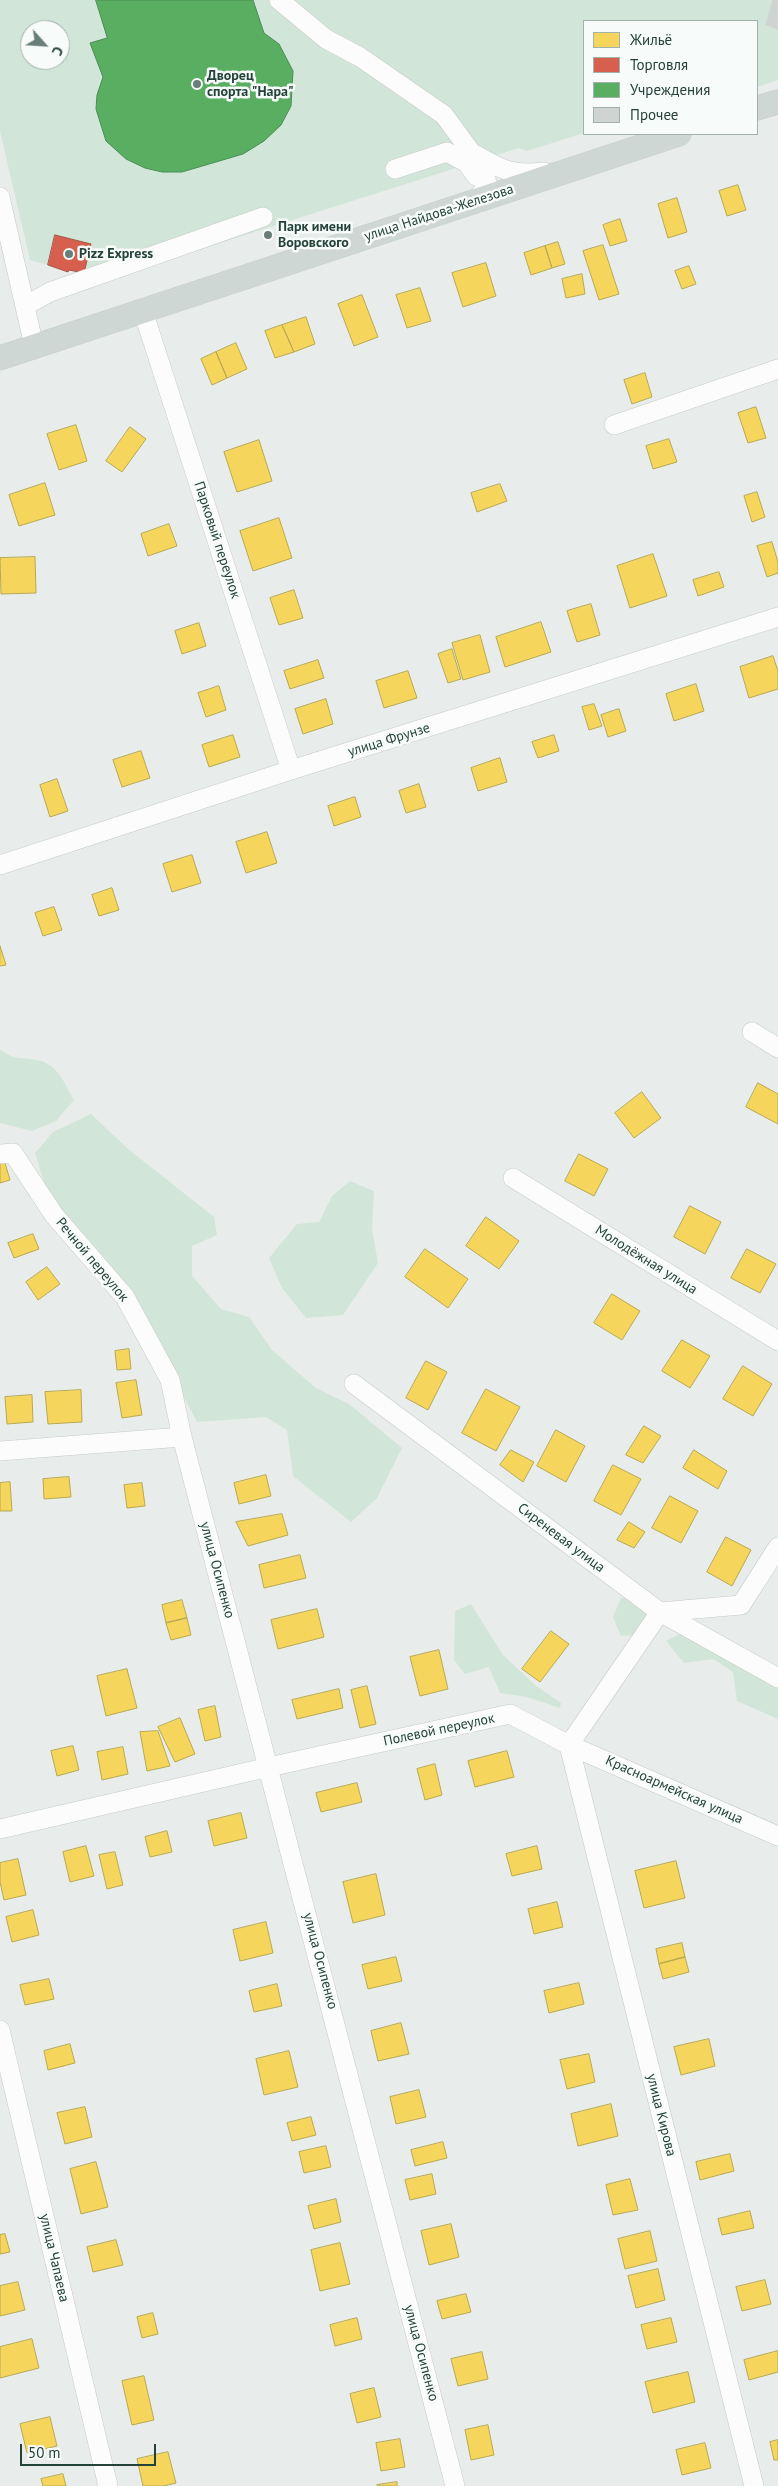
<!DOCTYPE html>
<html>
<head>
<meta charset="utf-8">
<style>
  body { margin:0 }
  #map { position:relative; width:778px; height:2486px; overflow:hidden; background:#e8edeb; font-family:"PT Sans",sans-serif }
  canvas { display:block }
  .legend { position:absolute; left:583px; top:20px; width:175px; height:115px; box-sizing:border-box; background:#f7fbf9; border:1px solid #a3b1ad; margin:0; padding:6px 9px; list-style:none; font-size:15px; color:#24423a }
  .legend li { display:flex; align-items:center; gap:10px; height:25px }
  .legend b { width:25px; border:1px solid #a3b1ad }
  .north { position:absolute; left:20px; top:20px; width:50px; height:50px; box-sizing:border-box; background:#f7fbf9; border:1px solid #a3b1ad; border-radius:50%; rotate:116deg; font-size:14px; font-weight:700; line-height:20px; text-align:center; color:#24423a }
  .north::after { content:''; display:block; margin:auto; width:18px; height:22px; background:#697e78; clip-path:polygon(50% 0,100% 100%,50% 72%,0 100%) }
  .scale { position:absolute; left:20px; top:2444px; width:136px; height:22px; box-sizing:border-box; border:2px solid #24423a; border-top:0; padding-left:6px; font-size:15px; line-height:18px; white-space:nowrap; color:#24423a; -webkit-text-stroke:4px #f7fbf9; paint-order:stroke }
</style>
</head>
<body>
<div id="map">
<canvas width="778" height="2486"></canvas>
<ul class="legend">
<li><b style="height:14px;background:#f6d55c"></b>Жильё</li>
<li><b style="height:14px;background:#d6604d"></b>Торговля</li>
<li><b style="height:14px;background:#5aae61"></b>Учреждения</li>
<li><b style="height:14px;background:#cfd4d2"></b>Прочее</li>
</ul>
<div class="north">С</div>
<div class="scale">50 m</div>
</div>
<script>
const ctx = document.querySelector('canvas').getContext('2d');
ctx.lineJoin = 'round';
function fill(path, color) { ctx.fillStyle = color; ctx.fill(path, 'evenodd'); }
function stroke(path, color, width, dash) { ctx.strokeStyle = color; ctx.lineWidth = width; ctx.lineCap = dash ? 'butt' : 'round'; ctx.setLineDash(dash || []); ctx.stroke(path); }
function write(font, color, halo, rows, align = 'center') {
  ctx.font = font + ' "PT Sans",sans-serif'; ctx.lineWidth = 5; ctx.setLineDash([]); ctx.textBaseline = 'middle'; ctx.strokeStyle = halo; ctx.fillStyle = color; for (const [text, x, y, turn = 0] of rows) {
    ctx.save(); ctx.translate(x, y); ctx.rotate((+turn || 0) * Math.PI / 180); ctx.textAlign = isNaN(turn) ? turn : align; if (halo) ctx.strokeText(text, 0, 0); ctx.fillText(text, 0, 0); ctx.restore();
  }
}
const green = new Path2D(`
  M0,0H778V80L757,87V21H584V133L527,151L519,148L88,285L84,273L90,244L55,235L48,265L30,260L0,131ZM30,30H60V60H30Z
  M0,1049C15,1062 23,1056 41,1061C58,1066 66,1085 74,1100L56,1121L32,1131L0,1123Z
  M91,1114L127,1148L214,1217L217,1235L192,1246V1276L221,1309L249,1317L272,1350L316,1388L349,1404L402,1448L377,1498L351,1522L293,1476L287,1430L266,1417L197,1422L157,1346L48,1195L35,1153L53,1132Z
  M350,1181L374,1191L372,1229L378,1263L343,1315L306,1318L282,1288L269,1258L297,1224L319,1222L332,1196Z
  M621,1598H633L650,1613L640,1635L621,1636L613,1617Z
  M471,1604L503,1655L535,1685L561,1703L560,1708L527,1697L500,1693L489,1667L465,1674L454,1660L455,1611Z
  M682,1633L778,1686V1719L737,1701L733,1672L713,1659L684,1663L666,1641Z`);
const homes = new Path2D(`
  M738,185L746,210L727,216L719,191Z
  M677,198L687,232L668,238L658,204Z
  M620,219L627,241L610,246L603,225Z
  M558,242L565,264L552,268L545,246Z
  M603,245L619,294L599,300L583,251Z
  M545,246L552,268L531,275L524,253Z
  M486,263L496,296L463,307L452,273Z
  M689,266L696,284L682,289L675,271Z
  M582,274L585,294L566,298L562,279Z
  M420,288L431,321L407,328L396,295Z
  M362,295L378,337L354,346L338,304Z
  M306,317L315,344L294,352L282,325Z
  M282,325L294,352L275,358L265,331Z
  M236,343L247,369L227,378L216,352Z
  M216,352L227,378L212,385L201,359Z
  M645,373L652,397L632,404L624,380Z
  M756,407L766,438L748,443L738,413Z
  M76,425L87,461L59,470L47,434Z
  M130,427L146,439L122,472L106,461Z
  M669,439L677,462L653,469L646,446Z
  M259,440L272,481L237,492L224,452Z
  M45,483L55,515L19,526L9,495Z
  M500,484L507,501L477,512L471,493Z
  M757,492L765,517L752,522L744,496Z
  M279,518L292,558L253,571L240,531Z
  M169,524L177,546L148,556L141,534Z
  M772,542L778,562V573L767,577L757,546Z
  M653,554L667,596L630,608L617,566Z
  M35,557L36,593L1,594L0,558Z
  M719,572L724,587L698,596L693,580Z
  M294,590L303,618L279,625L270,598Z
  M591,604L600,635L577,642L567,611Z
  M541,622L551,652L505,667L496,637Z
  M199,623L206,646L182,654L175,631Z
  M480,635L490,672L463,680L452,643Z
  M452,649L461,679L448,683L438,654Z
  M773,656L778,671V689L749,698L740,667Z
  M318,660L324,678L290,689L284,671Z
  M408,671L417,698L384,708L376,681Z
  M696,684L704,711L674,721L666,694Z
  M219,686L226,710L206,717L198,693Z
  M326,699L333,724L303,734L295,709Z
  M594,704L602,726L589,730L582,707Z
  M619,709L626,731L608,737L601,715Z
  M233,735L240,757L209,767L202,745Z
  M554,735L559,751L538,758L532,742Z
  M141,751L150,778L122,787L113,760Z
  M500,758L507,782L478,791L471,768Z
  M57,779L68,811L50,817L40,785Z
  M419,784L426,807L406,813L399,791Z
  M355,797L361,817L334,826L328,806Z
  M267,832L277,863L246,873L236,842Z
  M192,855L201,883L172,892L163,864Z
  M112,888L119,910L99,916L92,895Z
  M54,907L62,930L43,936L35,913Z
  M0,946L6,965L0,966Z
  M758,1083L778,1094V1124L746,1107Z
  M642,1092L661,1118L634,1138L615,1113Z
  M579,1154L608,1169L594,1196L565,1181Z
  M5,1163L10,1180L0,1183V1164Z
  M690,1206L721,1222L705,1254L674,1237Z
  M486,1217L519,1241L499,1269L466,1246Z
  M33,1234L39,1249L14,1258L8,1243Z
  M425,1249L468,1279L448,1308L405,1277Z
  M747,1249L776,1264L760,1293L731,1278Z
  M47,1267L60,1284L38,1300L26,1282Z
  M612,1294L640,1311L622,1340L594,1323Z
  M682,1340L710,1356L690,1388L662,1371Z
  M129,1349L131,1369L117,1370L115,1351Z
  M426,1361L447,1372L428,1410L406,1398Z
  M743,1366L772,1384L753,1416L723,1399Z
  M136,1380L142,1415L122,1418L116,1383Z
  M486,1389L520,1407L496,1451L462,1433Z
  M81,1390L82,1422L48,1424L45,1392Z
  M32,1395L33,1422L7,1424L5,1397Z
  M644,1426L661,1436L643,1463L626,1455Z
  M556,1430L585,1446L566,1482L537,1466Z
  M511,1450L534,1462L523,1482L500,1465Z
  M694,1450L727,1471L718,1489L683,1468Z
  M613,1465L641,1479L621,1515L594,1501Z
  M266,1475L271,1496L239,1504L234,1483Z
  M69,1477L71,1497L44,1499L43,1479Z
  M10,1482L12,1511H0V1483Z
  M142,1483L145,1506L127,1508L124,1485Z
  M670,1496L698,1511L681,1543L652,1528Z
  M282,1514L288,1535L248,1546L236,1522Z
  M629,1522L645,1532L634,1548L617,1540Z
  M726,1537L751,1550L732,1586L707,1572Z
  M300,1555L306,1578L264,1588L259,1565Z
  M182,1600L187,1618L166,1623L162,1605Z
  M317,1609L324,1637L278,1649L271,1620Z
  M187,1618L191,1635L171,1640L166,1623Z
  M551,1631L569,1644L540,1682L522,1669Z
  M439,1650L448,1689L420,1696L410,1657Z
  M127,1669L137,1708L106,1716L97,1676Z
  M367,1686L376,1724L360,1728L351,1690Z
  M339,1689L343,1708L297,1719L292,1700Z
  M215,1706L221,1737L205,1741L198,1710Z
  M180,1718L195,1754L175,1762L158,1727Z
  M158,1731L170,1766L147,1771L140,1732Z
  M73,1746L79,1770L57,1776L51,1751Z
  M123,1747L128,1774L102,1780L97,1752Z
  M507,1751L514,1777L475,1787L468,1761Z
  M435,1764L442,1795L425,1800L417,1769Z
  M357,1783L362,1802L321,1812L316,1793Z
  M241,1813L247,1838L214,1846L208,1821Z
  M167,1831L172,1852L150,1857L145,1837Z
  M86,1846L94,1876L70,1882L63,1852Z
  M537,1846L542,1869L512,1876L506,1854Z
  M115,1852L123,1885L107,1889L99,1855Z
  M18,1859L26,1895L4,1900L0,1882V1863Z
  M676,1861L685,1898L644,1908L635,1871Z
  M376,1874L385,1915L353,1923L343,1882Z
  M557,1902L563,1927L534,1934L528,1909Z
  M33,1910L39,1935L12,1942L6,1917Z
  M266,1922L273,1953L240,1961L233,1930Z
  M682,1943L685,1957L659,1964L656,1949Z
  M396,1957L402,1981L368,1989L362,1965Z
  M685,1957L689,1972L663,1979L659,1964Z
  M49,1979L54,1999L25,2005L20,1985Z
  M579,1983L584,2004L549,2013L544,1991Z
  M277,1984L282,2006L254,2012L249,1991Z
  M401,2023L409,2054L378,2061L371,2031Z
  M709,2039L715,2066L681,2075L674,2047Z
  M70,2044L75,2063L48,2070L44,2051Z
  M289,2051L298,2087L264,2095L256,2059Z
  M589,2054L595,2082L567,2089L560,2060Z
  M419,2090L426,2117L396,2124L390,2097Z
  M611,2104L618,2136L578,2146L571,2114Z
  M85,2107L92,2137L65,2144L57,2113Z
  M311,2117L316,2135L292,2141L287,2123Z
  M443,2142L447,2158L415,2166L411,2150Z
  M326,2146L331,2167L304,2173L299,2152Z
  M730,2154L734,2171L700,2180L696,2162Z
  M96,2162L108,2207L81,2214L70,2169Z
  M432,2174L436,2194L410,2200L405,2180Z
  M630,2179L638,2210L613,2215L606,2185Z
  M336,2199L341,2222L314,2229L308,2206Z
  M750,2211L754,2228L722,2235L718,2219Z
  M451,2224L459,2257L429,2265L421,2231Z
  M650,2231L657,2261L625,2269L618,2239Z
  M5,2234L10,2252L0,2254V2235Z
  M116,2240L123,2265L93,2272L87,2247Z
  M340,2243L350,2284L320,2291L311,2250Z
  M658,2269L665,2300L636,2308L628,2276Z
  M765,2280L771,2304L742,2311L736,2287Z
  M18,2282L25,2310L0,2316V2286Z
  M466,2294L471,2312L442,2319L437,2301Z
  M153,2313L158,2334L142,2338L137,2317Z
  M357,2318L362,2339L335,2346L330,2325Z
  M671,2318L677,2342L647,2349L641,2325Z
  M32,2339L39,2368L0,2378V2347Z
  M778,2351V2372L749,2380L744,2360Z
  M482,2352L488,2379L458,2386L451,2359Z
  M688,2372L695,2402L653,2413L645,2382Z
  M144,2376L154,2420L132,2425L122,2381Z
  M374,2388L381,2417L357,2423L350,2394Z
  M50,2417L57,2446L27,2453L20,2424Z
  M488,2425L494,2455L471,2460L465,2430Z
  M400,2439L405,2467L381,2471L376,2443Z
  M778,2440V2460H774L770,2442Z
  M705,2443L711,2468L682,2475L676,2450Z
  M168,2452L176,2483L163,2486H143L137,2459Z
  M63,2474L66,2486H43L41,2479Z
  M397,2482V2486H377V2485Z`);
const shops = new Path2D(`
  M55,235L91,244L84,273L69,270L68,272L48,265Z`);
const public = new Path2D(`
  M96,0H253L264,33L279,44L293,71L291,106L281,125L264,141L243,154L182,172H162L145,168L126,159L106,141L96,109L97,95L103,77L90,43L107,38Z`);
const building = new Path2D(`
  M773,0H778V29L766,25Z`);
const minor = new Path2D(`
  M279,0L326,39L360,57L444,115L484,170L487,183L483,191L478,198L469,203
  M476,155C502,170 513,176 544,172
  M395,169L447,152L467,163L476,176
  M0,197L34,346
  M25,306L50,292L263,217
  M143,311L291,770
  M614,425L778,369
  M0,865L291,770L778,617
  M752,1032L778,1048
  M0,1154L13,1153L54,1215L125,1297L170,1380L182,1437L455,2486
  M513,1178L778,1341
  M354,1384L660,1612L778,1678
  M0,1451L182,1437
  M569,1745L754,2486
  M569,1745L778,1836
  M0,1829L269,1767L510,1714L569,1745L660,1612L741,1605L778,1547
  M0,2030L108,2486`);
const major = new Path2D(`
  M757,108L778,102
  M0,358L679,134`);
const markers = [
  [197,84,5,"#697e78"],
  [268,235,5,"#697e78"],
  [69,254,5,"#697e78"]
];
const poiNames = [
  ["Дворец",207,76],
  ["спорта \"Нара\"",207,92],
  ["Парк имени",278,227],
  ["Воровского",278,243],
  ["Pizz Express",79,254]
];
const streetNames = [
  ["улица Найдова-Железова",439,213,-18],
  ["Парковый переулок",217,540,72],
  ["улица Фрунзе",389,740,-17],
  ["Речной переулок",92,1260,50],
  ["Молодёжная улица",646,1260,32],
  ["Сиреневая улица",561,1538,37],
  ["улица Осипенко",217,1570,75],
  ["Полевой переулок",439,1730,-12],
  ["Красноармейская улица",674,1790,24],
  ["улица Осипенко",320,1961,75],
  ["улица Кирова",661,2115,76],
  ["улица Чапаева",54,2258,77],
  ["улица Осипенко",421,2353,75]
];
fill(green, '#d1e6d8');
fill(homes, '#f6d55c');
stroke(homes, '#b7a952', 1);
fill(shops, '#d6604d');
stroke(shops, '#a15747', 1);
fill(public, '#5aae61');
stroke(public, '#4a8e55', 1);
fill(building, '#cfd4d2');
stroke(building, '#d1d6d4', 1);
stroke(minor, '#c5cac8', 20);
stroke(major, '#c3ccc9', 25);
stroke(minor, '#fcfcfc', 19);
stroke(major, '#cfd7d5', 24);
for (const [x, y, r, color] of markers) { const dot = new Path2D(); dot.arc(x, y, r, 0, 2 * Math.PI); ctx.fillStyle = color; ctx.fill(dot); stroke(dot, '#f7fbf9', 2); }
write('bold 14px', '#24423a', '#f7fbf9', poiNames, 'left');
write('14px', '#24423a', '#f7fbf9', streetNames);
</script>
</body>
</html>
